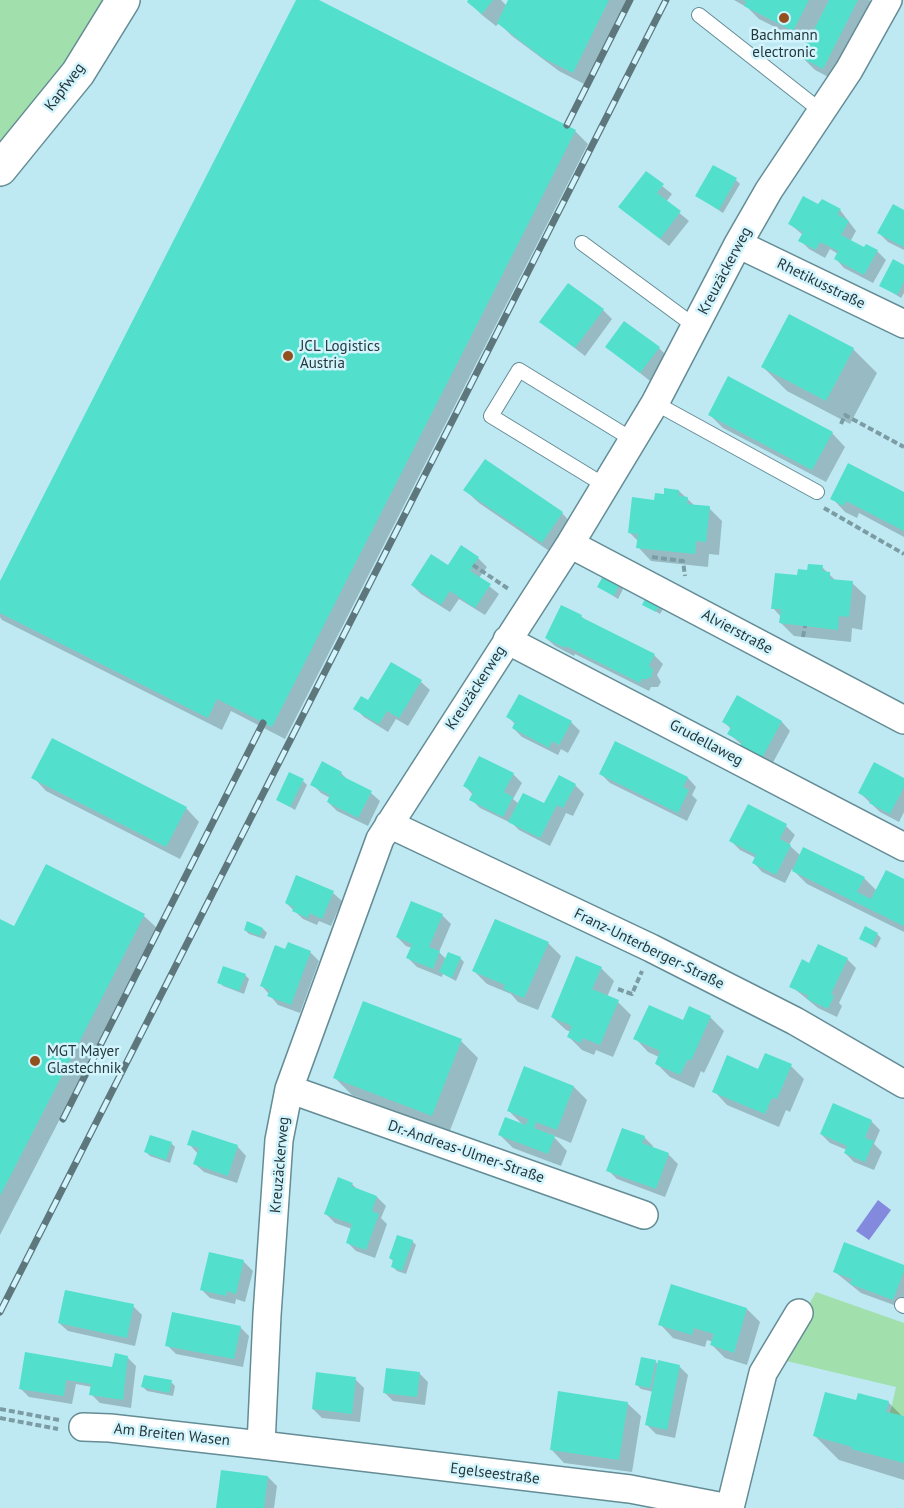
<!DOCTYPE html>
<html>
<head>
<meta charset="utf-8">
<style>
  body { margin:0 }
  canvas { display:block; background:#bee9f3 }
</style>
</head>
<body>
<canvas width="904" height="1508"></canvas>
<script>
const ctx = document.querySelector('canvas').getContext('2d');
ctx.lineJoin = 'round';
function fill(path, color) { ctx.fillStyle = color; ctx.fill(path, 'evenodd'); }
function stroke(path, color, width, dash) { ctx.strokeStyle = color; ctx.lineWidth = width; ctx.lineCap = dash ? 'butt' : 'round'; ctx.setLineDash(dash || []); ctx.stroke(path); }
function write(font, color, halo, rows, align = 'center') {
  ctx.font = font + ' "PT Sans",sans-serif'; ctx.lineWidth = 5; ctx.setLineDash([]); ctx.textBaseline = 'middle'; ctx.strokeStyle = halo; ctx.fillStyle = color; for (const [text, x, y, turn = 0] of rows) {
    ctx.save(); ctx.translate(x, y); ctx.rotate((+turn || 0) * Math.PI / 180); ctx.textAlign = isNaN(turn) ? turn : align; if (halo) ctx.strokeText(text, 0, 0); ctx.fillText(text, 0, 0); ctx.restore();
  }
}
const green = new Path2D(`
  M0,0H123L0,169Z
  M816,1292L904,1323V1416L890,1413L896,1387L778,1359Z`);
const water = new Path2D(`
  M878,1200L891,1210L869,1240L856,1231Z`);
const shadow = new Path2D(`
  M298,0H316L575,131L588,144L285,739L231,711L222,730L2,620L0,617V585Z
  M470,0H501L507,6L510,0H629L586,85L559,71L512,36L499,23L496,26L482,15L469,2Z
  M734,0H869L875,6L836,81L815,70L802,57L809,44L759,19L748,8Z
  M646,173L672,194L666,202L689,221L669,246L620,207Z
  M736,180L740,184L723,213L697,196Z
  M819,206L840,210L856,231L850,242L864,249L877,251L886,260L873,283L844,268L836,259L838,254L830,249L825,258L809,249L800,240L803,235L790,224Z
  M904,212V250L888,242L879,233Z
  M904,267V293L901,298L881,285Z
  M603,310L612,319L585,356L541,322Z
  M606,346L659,348L668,357L650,381Z
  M853,349L877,373L850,424L787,391L763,367Z
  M709,414L832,433L845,447L826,482L723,428Z
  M465,490L562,513L575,527L555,555L479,503Z
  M679,491L695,506L709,508L722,521L719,555L709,554L708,567L651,561L638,547V541L630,533L655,502L665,496Z
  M904,494V537L859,513L857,518L845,512L832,498Z
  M478,558L487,567L479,578L499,594L485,615L459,599L450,612L421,594L412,585L448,567Z
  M822,567L836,581L852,583L866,596L862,630L852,628L851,642L794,636L781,623V617L773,608L809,571Z
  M619,585L623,589L618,599L599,587Z
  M644,604L659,605L663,609L660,614Z
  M581,616L586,621L654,655L663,664L657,675L661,682L658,687H651L649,691L575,654L574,656L555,646L546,638Z
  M391,664L421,682L430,690L408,726L396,719L388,732L364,717L355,708L368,702Z
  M738,697L782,722L790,731L770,768L729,734L731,729L724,722Z
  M508,717L571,722L580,731L568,753L561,749L558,755L522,737L513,728L515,724Z
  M341,773L350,782L371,793L380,801L368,826L337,811L328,802L330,798L321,793L312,784Z
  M513,774L522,783L513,799L519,804L545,805L575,785L584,794L573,816L566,813L550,846L519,830L513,824L480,808L471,799L473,795L465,786Z
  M601,774L688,778L696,787L692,795L697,800L687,821L610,783Z
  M33,777L186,808L199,822L180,859L46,791Z
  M904,780V812L899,822L880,812L860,793Z
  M303,781L307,785L295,810L277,799Z
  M748,806L786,826L795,835L789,845L801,856L864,878L877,891L904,881V932L807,884L792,869L785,883L762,872L754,863L756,858L740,850L731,841Z
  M47,866L144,916L158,929L0,1235V920L15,928Z
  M333,893L342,901L331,926L319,921L317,925L303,919L286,903Z
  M442,915L451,924L439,952L446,959L460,958L464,962L456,981L443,974L442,977L417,967L408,958L412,948L406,946L397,937Z
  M263,929L267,933L264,939L249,934L245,930Z
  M877,934L881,938L876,948L861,938Z
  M548,943L561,956L538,1010L518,1002L511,994L487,984L474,971Z
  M286,951L310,952L319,961L300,1013L278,1005L262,986Z
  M847,959L856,968L839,1003L842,1006L837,1017L818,1008L791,986L810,965Z
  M601,968L614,981L607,997L618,1002L631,1015L613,1057L596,1050L594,1055L582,1050L569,1037L571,1032L566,1030L552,1017Z
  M245,975L249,979L244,994L223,986L219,982Z
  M710,1017L724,1031L704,1073L701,1071L694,1088L670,1077L656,1063L659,1057L648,1052L635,1038L684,1022Z
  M461,1041L478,1058L449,1133L352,1095L335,1078Z
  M791,1066L804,1079L790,1112L786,1110L779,1127L727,1105L714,1091L759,1071Z
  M574,1087L587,1100L571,1143L552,1135L567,1151L561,1166L513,1148L500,1135L524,1126L509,1111Z
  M871,1121L880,1130L874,1144L882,1152L874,1170L854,1162L845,1153L847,1150L830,1143L821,1134Z
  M193,1132L238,1147L246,1156L237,1183L204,1172L195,1164L198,1154L189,1144Z
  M644,1137L653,1146L652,1148L669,1155L678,1164L665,1197L617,1179L608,1170Z
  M171,1143L175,1147L170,1163L150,1156L146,1152Z
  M352,1184L358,1190L377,1197L386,1206L381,1218L387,1224L375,1258L356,1251L347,1242L352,1229L335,1223L326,1214Z
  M412,1241L416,1245L406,1274L397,1271L393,1267L394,1262L390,1258Z
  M210,1254L244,1262L253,1271L245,1302L236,1299L235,1304L210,1298L201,1289Z
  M904,1266V1303L902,1308L861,1293L835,1272Z
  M133,1306L142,1315L135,1346L68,1331L59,1323Z
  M747,1309L760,1322L747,1365L725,1358L712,1345L713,1342L707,1340L705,1347L673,1338L660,1324Z
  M240,1327L249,1336L243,1367L176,1354L167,1345Z
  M127,1357L136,1366L131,1408L100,1403L91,1394L92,1387L76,1384L72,1404L29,1397L21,1389L114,1369Z
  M655,1361L659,1365L679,1366L688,1375L675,1438L656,1434L647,1425L654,1392L641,1389L637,1385Z
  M419,1373L428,1382L425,1405L393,1401L384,1392Z
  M355,1379L364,1388L360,1422L322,1418L313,1409Z
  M171,1382L175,1386L173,1396L147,1391L143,1387Z
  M857,1402H888L904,1418V1480L839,1460L815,1436Z
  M627,1403L641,1416L632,1472L564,1463L551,1449Z
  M268,1477L277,1486L274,1508H218Z`);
const building = new Path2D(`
  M296,0H319L576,130L272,727L217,699L208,718L0,613V581Z
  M468,0H493L482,14L467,2Z
  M508,0H609L573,73L543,58L497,23Z
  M743,0H809L793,31L744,6L746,2Z
  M829,0H858L823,69L800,57Z
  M713,165L737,178L719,210L695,196Z
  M646,171L664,184L657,193L681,211L660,239L618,207Z
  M803,196L818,204L822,199L841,209L837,214L849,221L841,235L864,247L866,244L878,250L864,275L834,259L838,251L820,242L816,250L798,241L803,232L788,224Z
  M893,204L904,210V247L877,233Z
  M893,259L904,265V282L897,295L879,286Z
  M568,283L604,309L575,348L539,322Z
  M789,314L854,348L826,401L761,367Z
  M624,321L660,347L640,373L605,347Z
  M728,376L833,432L812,470L708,415Z
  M485,459L563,512L542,543L463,490Z
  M848,463L904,492V531L846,501L844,506L830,499Z
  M664,488L679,490V496L688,497L687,504L710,506L706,542L696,541L695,554L636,548L638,534L628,533L632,497L654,500L655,493L664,494Z
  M461,545L479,557L470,571L491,584L475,608L450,591L441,605L411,585L431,554L448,565Z
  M808,564L823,565L822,571L830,572V579L853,581L849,617L839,616L838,630L779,623L781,609H771L775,573L797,575L798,569L807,570Z
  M603,576L619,584L614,596L597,587Z
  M646,597L660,603L656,612L642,605Z
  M561,605L582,615L581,617L655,654L649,665L653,670L651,677L647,679H642L640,683L566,646L565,648L545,638Z
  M391,662L422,680L399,718L387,711L379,724L353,709L361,696L368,700Z
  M519,694L572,721L559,745L552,741L549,748L512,728L515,722L506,717Z
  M737,695L782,721L761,760L738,749L742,742L727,734L731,727L722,722Z
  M52,738L187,807L166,847L31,778Z
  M615,741L688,777L683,787L689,790L678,813L599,774Z
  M479,756L514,773L504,792L513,797L503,817L469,800L473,792L463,786Z
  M322,761L342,772L340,775L372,791L358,818L327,802L330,795L310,785Z
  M874,762L904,778V787L890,814L869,803L871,800L858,793Z
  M289,772L304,779L290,807L276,800Z
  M559,775L576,784L563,808L557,805L540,838L508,822L523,793L544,803Z
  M748,804L787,824L780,839L791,845L776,875L752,863L756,855L729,841Z
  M803,847L865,877L857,892L871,899L886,870L904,879V926L792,871Z
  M46,864L145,914L0,1196V919L14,926Z
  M296,875L334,891L322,919L310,913L308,918L292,911L294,907L285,903Z
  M411,901L443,914L429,947L440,951L433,969L406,958L412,944L396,937Z
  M495,919L549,942L524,998L503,989L505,985L472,971Z
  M247,921L263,928L260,936L244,930Z
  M865,926L878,933L872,945L859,939Z
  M288,942L311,951L291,1005L267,996L270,990L260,986L275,945L285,949Z
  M818,944L848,958L831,994L834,996L828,1009L807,999L809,996L789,987L802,959L809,963Z
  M448,952L461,957L452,978L439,972Z
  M576,956L602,967L592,989L619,1000L600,1045L583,1038L581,1043L567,1037L572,1026L551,1017Z
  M223,966L246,974L239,991L217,983Z
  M363,1001L462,1039L432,1116L333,1078Z
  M649,1005L683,1020L689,1006L711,1016L691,1061L688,1059L680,1075L655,1064L660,1051L633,1039Z
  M765,1053L792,1064L777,1099L772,1098L765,1114L712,1092L727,1055L758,1069Z
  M524,1066L574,1086L557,1130L536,1122L534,1128L555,1136L548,1154L498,1135L505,1117L526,1125L528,1119L507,1111Z
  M833,1103L872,1120L865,1138L874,1141L865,1162L844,1153L847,1146L820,1134Z
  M622,1128L645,1136L642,1143L669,1153L656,1189L606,1171Z
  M192,1130L238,1145L228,1176L193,1164L199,1148L187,1145Z
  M150,1135L172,1142L166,1160L144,1152Z
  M338,1177L353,1183L351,1186L377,1196L372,1211L379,1214L366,1250L346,1243L352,1224L324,1214Z
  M397,1235L413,1240L402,1271L391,1267L393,1260L389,1258Z
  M844,1242L904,1265V1271L893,1300L850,1284L852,1279L833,1272Z
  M209,1252L244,1260L236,1294L227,1291L226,1296L200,1290Z
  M671,1284L747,1308L734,1353L710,1345L714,1334L694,1328L692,1335L658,1325Z
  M65,1290L134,1304L127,1338L58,1323Z
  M172,1312L241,1326L234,1359L165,1346Z
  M25,1352L112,1367L115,1353L128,1356L123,1400L89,1395L91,1384L66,1380L64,1396L19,1389Z
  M641,1357L656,1360L650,1388L635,1385Z
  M658,1360L680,1365L667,1430L645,1425Z
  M386,1368L420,1372L417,1397L383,1393Z
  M316,1372L356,1377L352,1414L312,1409Z
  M144,1375L172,1380L169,1393L141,1387Z
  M558,1391L628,1402L619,1460L550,1450Z
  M825,1392L856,1400L858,1393L889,1401L886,1412L904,1416V1463L851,1449L852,1447L813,1436Z
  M221,1470L268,1476L264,1508H216Z`);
const path = new Path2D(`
  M841,424L845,415L904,447
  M824,508L904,554
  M652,557L683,561L685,576
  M473,565L510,590
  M803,637L805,626
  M618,989L632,994L642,971
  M0,1409L59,1420
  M0,1418L58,1429`);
const service = new Path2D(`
  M699,15L821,111
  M582,243L696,327
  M655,403L817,492
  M604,485L491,416L519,370L633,440
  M902,1305L904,1306`);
const minor = new Path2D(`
  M738,244L904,324
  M570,544L904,720
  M507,640L904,847
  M389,824L651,948L795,1021L904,1084
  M289,1089L644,1215
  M83,1427L110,1428L261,1445L630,1489L729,1508
  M261,1445L267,1315L279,1140L289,1089L380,839L570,544L655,403L738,244L769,190L849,70L888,0
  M730,1508L763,1373L799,1313`);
const tertiary = new Path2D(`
  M0,169L78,73L123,0`);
const rail = new Path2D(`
  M567,125L630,0
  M63,1119L263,723
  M0,1312L666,0`);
const markers = [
  [784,18,6,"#92501e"],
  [288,356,6,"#92501e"],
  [35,1061,6,"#92501e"]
];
const poiNames = [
  ["Bachmann",784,36,"center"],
  ["electronic",784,53,"center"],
  ["JCL Logistics",300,347],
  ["Austria",300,364],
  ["MGT Mayer",47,1052],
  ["Glastechnik",47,1069]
];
const streetNames = [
  ["Kapfweg",65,87,-53],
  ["Kreuzäckerweg",725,271,-62],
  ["Rhetikusstraße",821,284,26],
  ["Alvierstraße",737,632,28],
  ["Kreuzäckerweg",476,688,-57],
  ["Grudellaweg",706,743,28],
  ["Franz-Unterberger-Straße",649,949,26],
  ["Dr.-Andreas-Ulmer-Straße",466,1152,19],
  ["Kreuzäckerweg",280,1165,-85],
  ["Am Breiten Wasen",172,1435,6],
  ["Egelseestraße",495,1474,7]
];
fill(green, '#a1e0ad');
fill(water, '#838ade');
fill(shadow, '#0003');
fill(building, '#52e0cc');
stroke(service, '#648c95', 16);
stroke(minor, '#648c95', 30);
stroke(tertiary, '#648c95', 36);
stroke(path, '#7c9ca3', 4, [6, 3]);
stroke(service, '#fff', 14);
stroke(minor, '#fff', 27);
stroke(tertiary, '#fff', 33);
stroke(rail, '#5d777d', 7);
stroke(rail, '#d2f4fd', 4.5, [14]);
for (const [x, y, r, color] of markers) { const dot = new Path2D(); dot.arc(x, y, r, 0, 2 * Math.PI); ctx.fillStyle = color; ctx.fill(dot); stroke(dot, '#d2f4fd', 2); }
write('15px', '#26373b', '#d2f4fd', poiNames, 'left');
write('15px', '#26373b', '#d2f4fd', streetNames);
</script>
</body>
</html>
